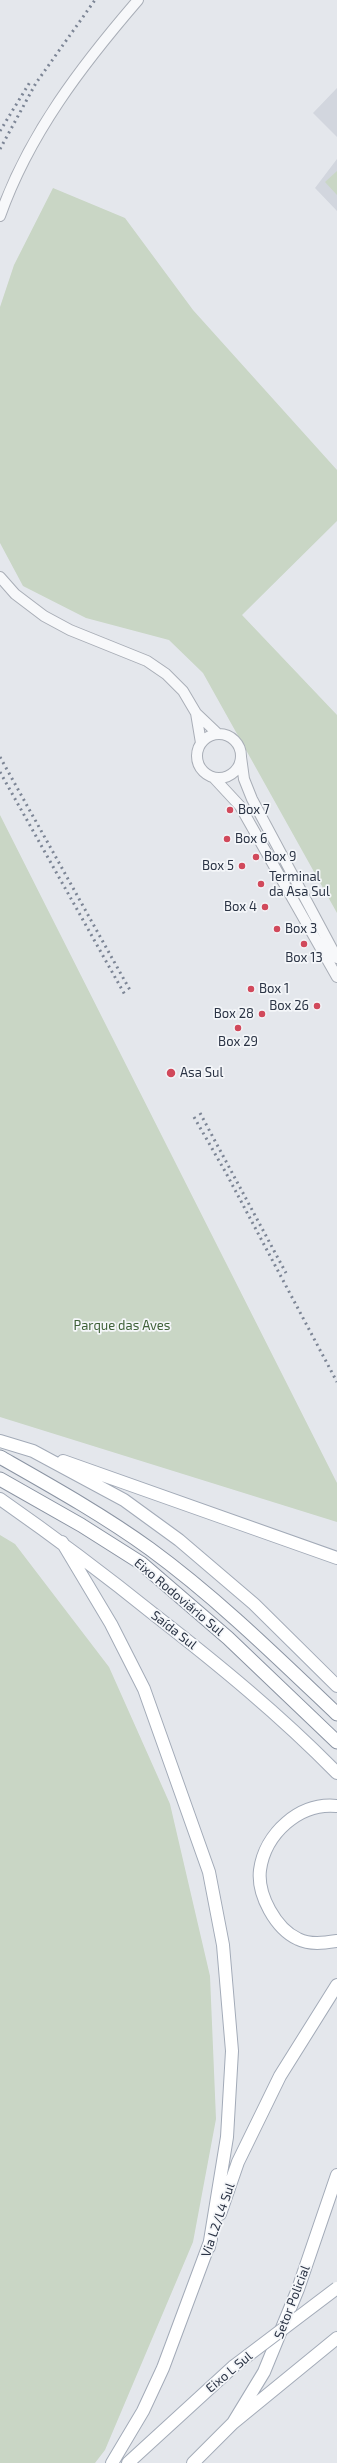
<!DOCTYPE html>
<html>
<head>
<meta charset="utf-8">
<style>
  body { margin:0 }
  canvas { display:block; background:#e4e7ec }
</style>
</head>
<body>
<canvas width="337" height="2463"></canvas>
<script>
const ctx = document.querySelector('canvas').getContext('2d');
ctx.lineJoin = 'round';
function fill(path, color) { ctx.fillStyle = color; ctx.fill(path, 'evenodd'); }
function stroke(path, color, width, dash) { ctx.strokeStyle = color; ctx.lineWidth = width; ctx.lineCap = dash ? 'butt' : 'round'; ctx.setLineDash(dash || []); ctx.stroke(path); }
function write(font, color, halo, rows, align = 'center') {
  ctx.font = font + ' "Exo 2",sans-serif'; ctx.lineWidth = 3.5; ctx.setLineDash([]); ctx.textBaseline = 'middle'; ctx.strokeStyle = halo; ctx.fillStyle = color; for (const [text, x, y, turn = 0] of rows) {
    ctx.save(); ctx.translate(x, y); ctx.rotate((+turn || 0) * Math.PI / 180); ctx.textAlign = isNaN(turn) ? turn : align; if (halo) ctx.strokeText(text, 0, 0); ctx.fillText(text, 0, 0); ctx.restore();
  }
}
const built = new Path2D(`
  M337,88V137L313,113Z
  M337,159V211L315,188Z`);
const green = new Path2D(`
  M337,171V195L325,182Z
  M53,188L125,218L193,310L337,470V521L242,615L337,715V913L203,673L169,640L86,618L23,586L0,543V307L14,265Z
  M0,815L337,1483V1522L0,1417Z
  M0,1535L15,1544L109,1667L170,1804L210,1976L216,2119L193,2242L105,2450L95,2463H0Z`);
const tertiary = new Path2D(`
  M0,216C29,134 82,65 138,0
  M0,577L15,594L44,616L70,630L147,661L166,674L183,691L196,713L217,733
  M196,713L201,743
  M197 756a22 22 0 1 1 44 0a22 22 0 1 1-44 0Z
  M241,757L244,779L252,799L337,958
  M214,778L240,806L337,977`);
const primary = new Path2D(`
  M0,1441L33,1451L124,1500L179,1540L254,1604L337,1686
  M63,1461L337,1558
  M0,1499C53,1536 105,1575 156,1616C219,1665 280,1715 337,1773
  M62,1542L111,1624L144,1689L209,1872L223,1945L232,2051L227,2137L209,2247
  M337,1806C299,1802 265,1834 260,1870C257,1895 276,1929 298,1939C310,1945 324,1943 337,1941
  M220,2214L238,2162L280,2076L337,1985
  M233,2423L264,2372L298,2289L337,2175
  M112,2463L143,2411L163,2368L211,2239
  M128,2463L234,2366
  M193,2463L233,2423L337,2338`);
const trunk = new Path2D(`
  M0,1457C51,1486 103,1515 150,1549C217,1598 277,1657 337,1714
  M0,1479L81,1525L141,1563L228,1638L337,1742`);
const rail = new Path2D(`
  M0,131L30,82
  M0,149L36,83L95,0
  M0,757L131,992
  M0,772L125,995
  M200,1113L286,1273
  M194,1117L226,1173L337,1382`);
const primaryBridge = new Path2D(`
  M234,2366L337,2288`);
const markers = [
  [230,810,4,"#d1495b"],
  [227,839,4,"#d1495b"],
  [256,857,4,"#d1495b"],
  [242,866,4,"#d1495b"],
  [261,884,4,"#d1495b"],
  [265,907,4,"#d1495b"],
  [277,929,4,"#d1495b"],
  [304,944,4,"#d1495b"],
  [251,989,4,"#d1495b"],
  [317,1006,4,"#d1495b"],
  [262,1014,4,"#d1495b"],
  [238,1028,4,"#d1495b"],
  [171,1073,5,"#d1495b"]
];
const poiNames = [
  ["Box 7",238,810],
  ["Box 6",235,839],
  ["Box 9",264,857],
  ["Box 5",234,866,"right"],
  ["Terminal",269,877],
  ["da Asa Sul",269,892],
  ["Box 4",257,907,"right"],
  ["Box 3",285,929],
  ["Box 13",304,958,"center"],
  ["Box 1",259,989],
  ["Box 26",309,1006,"right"],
  ["Box 28",254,1014,"right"],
  ["Box 29",238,1042,"center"],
  ["Asa Sul",180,1073]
];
const parkNames = [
  ["Parque das Aves",122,1326]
];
const streetNames = [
  ["Eixo Rodoviário Sul",179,1597,40],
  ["Saída Sul",174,1630,38],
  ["Via L2/L4 Sul",218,2220,-71],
  ["Setor Policial",292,2302,-69],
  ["Eixo L Sul",229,2372,-40]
];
fill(built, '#d2d6de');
fill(green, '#c9d6c5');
stroke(tertiary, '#a9aeb7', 12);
stroke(primary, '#a3abb8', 14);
stroke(trunk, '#8b94a3', 15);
stroke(tertiary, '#f7f8fa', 10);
stroke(primary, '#fff', 12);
stroke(trunk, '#fff', 13);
stroke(rail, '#7d8696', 3, [2, 4]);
stroke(primaryBridge, '#a3abb8', 14, []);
stroke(primaryBridge, '#fff', 12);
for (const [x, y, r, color] of markers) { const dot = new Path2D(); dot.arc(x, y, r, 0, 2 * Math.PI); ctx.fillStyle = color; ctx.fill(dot); stroke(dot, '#f4f6f9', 1.5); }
write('13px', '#2b3445', '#f4f6f9', poiNames, 'left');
write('13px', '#3f6138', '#f4f6f9', parkNames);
write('13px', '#2b3445', '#f4f6f9', streetNames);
</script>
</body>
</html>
